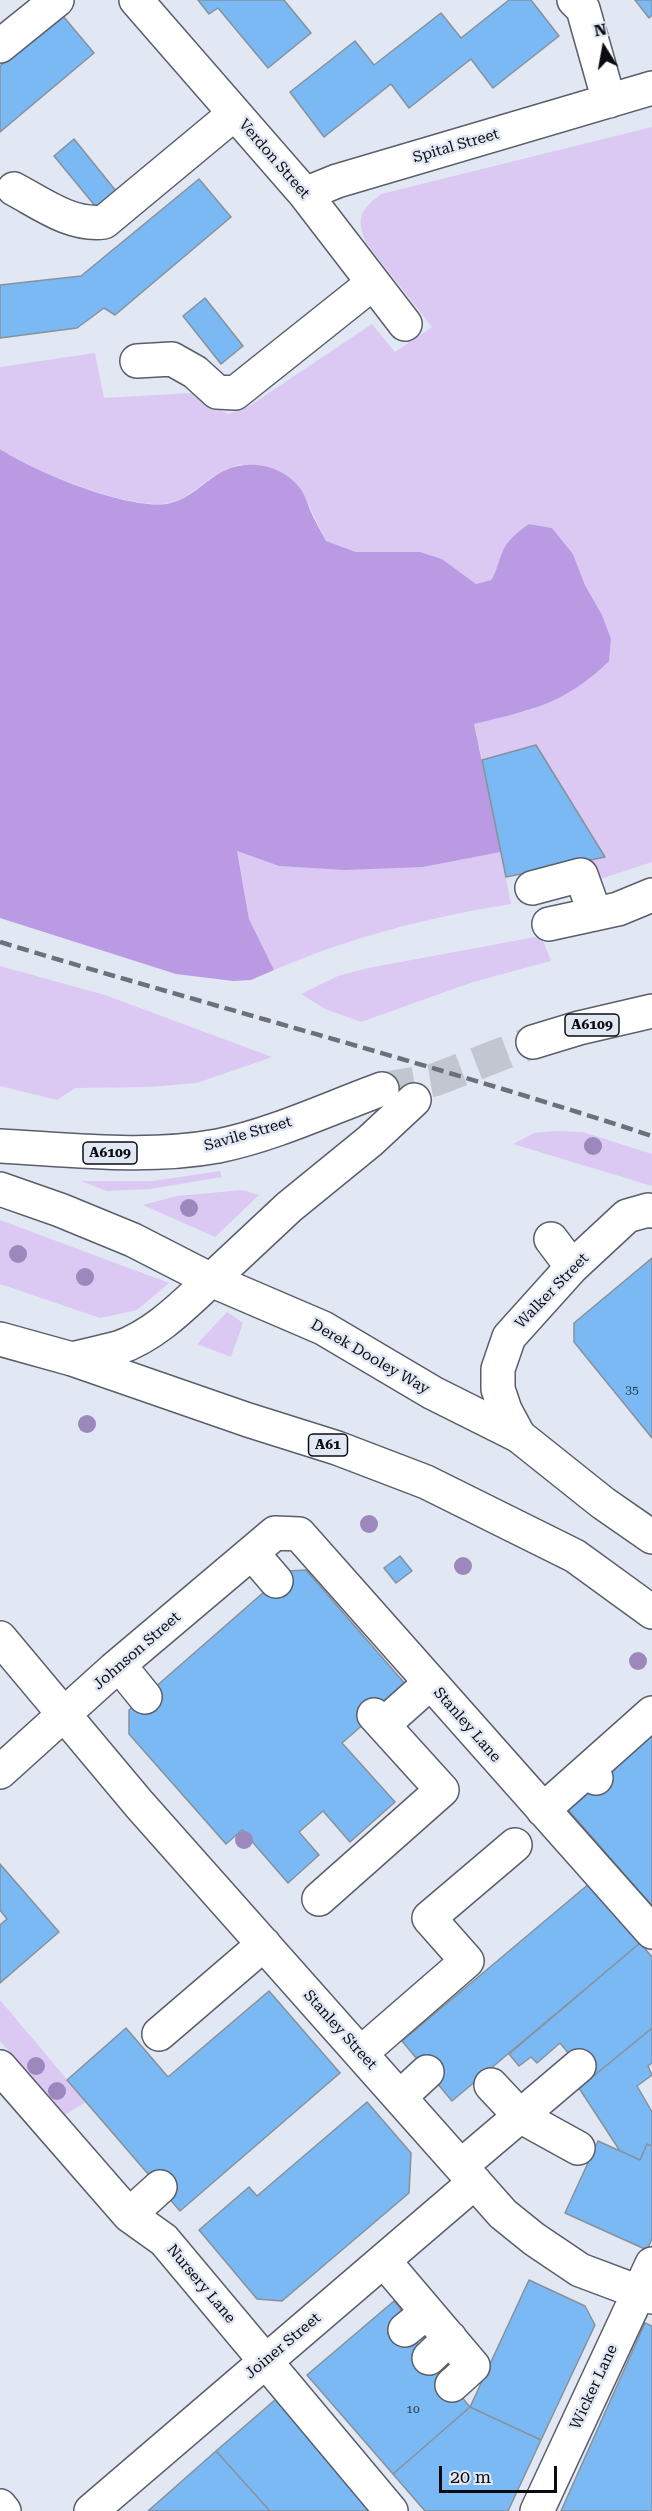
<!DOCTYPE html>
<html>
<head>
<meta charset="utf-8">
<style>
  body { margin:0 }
  #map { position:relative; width:652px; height:2511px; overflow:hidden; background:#e1e7f3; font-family:"Roboto Serif",serif }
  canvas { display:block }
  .north { position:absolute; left:574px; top:18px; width:60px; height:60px; -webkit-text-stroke:4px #e1e7f3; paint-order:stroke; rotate:349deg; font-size:16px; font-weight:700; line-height:24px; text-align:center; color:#0a0c10 }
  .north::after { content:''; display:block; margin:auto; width:21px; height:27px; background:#0a0c10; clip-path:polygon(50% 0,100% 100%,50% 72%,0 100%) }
  .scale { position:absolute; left:439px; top:2466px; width:118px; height:27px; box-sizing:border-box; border:3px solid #0a0c10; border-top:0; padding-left:8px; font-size:18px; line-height:21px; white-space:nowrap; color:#0a0c10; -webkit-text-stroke:4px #e1e7f3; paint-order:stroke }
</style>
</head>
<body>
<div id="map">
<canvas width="652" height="2511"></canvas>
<div class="north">N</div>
<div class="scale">20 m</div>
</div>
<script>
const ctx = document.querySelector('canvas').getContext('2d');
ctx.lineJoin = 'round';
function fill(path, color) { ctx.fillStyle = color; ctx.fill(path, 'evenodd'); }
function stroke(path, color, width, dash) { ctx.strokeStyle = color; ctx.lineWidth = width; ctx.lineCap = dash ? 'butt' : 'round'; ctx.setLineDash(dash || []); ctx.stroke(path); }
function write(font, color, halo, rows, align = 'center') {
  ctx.font = font + ' "Roboto Serif",serif'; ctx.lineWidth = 5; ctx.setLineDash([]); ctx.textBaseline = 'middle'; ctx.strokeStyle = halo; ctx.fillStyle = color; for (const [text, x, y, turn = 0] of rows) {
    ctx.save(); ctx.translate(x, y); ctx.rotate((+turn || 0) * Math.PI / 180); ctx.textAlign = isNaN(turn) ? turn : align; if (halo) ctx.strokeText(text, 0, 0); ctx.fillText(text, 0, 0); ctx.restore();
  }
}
const green = new Path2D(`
  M652,127V862L597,880L586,861L605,856L536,745L482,760L474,724L534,709L602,615L585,585L573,554L552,528L529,524C500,546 507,553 491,580L476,584L442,559L420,552H356L326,541L302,491L241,464C234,467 226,469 219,473C203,482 191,496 173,502C136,514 32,470 0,449V367L95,353L104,398L191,393L228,414L248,407L372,324L395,352L432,327L366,243C356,217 360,211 381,194Z
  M237,851L279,866L423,867L501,852L511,904C429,917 351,937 274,970L249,919Z
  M541,936L551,961L473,982L361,1022L325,1009L301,994L338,976L368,968Z
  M0,966L105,995L272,1057L197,1083L150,1087L75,1088L57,1100L0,1086Z
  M554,1131L583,1132L652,1154V1186L513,1144L534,1133Z
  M220,1171L222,1177L150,1189L107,1191L81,1181H153Z
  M242,1190L259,1195L215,1237L143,1205L177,1196Z
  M0,1220L169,1283L137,1310L100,1318L0,1284Z
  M227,1312L243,1323L231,1357L197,1344Z
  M0,2000L86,2102L65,2115L0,2041Z`);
const forest = new Path2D(`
  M0,449C33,471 133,513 171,503C190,498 202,484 218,474C246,457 284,464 302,491C306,497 308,506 311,512C315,522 321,531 326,541L356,552H420L442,559L476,584L491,580C497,571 498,562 502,553C507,540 518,532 529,524L552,528L573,554L585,585L602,615L611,639L609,661C565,704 532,710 474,724L501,852L423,867L345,870L279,866L237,851L249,919L274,970L251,980L233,981L176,974L0,918Z`);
const building = new Path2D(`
  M198,0H284L311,33L268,68L218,8L209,14Z
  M509,0H531L559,36L493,88L471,59L409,108L391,84L324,137L290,92L355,41L374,65L441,13L461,38Z
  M635,0H652V15L649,18Z
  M63,16L94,53L0,132V66Z
  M74,139L116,191L96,207L54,156Z
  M199,179L231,217L115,315L104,308L77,328L0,338V285L81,276Z
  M205,298L243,346L221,364L183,316Z
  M536,745L605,857L506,877L482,760Z
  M652,1258V1438L574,1342V1323Z
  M400,1556L412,1571L396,1583L384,1568Z
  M306,1570L407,1686L342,1743L395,1802L350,1842L323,1811L299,1832L319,1855L288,1883L242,1830L226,1844L129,1734V1710L288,1571Z
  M652,1730V1906L564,1805Z
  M0,1864L59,1932L0,1983V1925L7,1919L0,1910Z
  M590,1883L640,1943L452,2101L402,2041Z
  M640,1943L652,1957V2028L590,2079L560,2043L537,2063L531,2057L519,2066L509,2054Z
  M269,1991L340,2073L180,2211L67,2080L126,2028L168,2077Z
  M652,2028V2063L648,2066L652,2075L637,2086L652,2112V2146L647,2144L640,2160L620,2151L579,2088Z
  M367,2102L411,2153L409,2193L282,2301L257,2299L199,2230L249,2187L257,2196Z
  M598,2141L640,2160L647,2144L652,2146V2239L647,2250L565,2213Z
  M529,2280L585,2306L595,2325L541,2440L470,2407Z
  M394,2301L404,2313L397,2319L470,2407L393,2474L307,2375Z
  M645,2323L652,2326V2511H561Z
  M276,2399L376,2511H270L216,2451Z
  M470,2407L541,2440L508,2511H425L393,2474Z
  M216,2451L270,2511H148Z`);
const majorTunnel = new Path2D(`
  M382,1089L434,1080L533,1042`);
const minor = new Path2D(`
  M136,0L305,194L405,324
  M574,0L583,9L609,101
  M0,46L57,0
  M14,189C42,204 71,226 104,222L234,114
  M305,194L337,181L652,88
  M137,361L172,359L195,372L217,392L235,393L373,283
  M532,888L581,875L595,914
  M549,924L618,909L652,895
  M551,1239L572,1267
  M519,1436L505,1410L498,1389V1369L509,1337L572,1267L627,1216L648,1210L652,1211
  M252,1553L276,1581
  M0,1638L139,1804L503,2214L534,2239L580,2270L652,2297
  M119,1665L145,1697
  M383,1725L430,1683
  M588,1770L652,1713
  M0,1772L114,1669L275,1533L299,1534L652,1932
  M543,1810L588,1770L596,1778
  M319,1899L442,1790L374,1715
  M159,2034L264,1944
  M361,2053L467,1961L429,1918L515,1845
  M0,2067L129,2215L164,2240L391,2511
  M491,2085L520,2116L578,2148
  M400,2097L427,2072
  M461,2166L579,2066
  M129,2215L160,2187
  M384,2261L473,2366L452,2385
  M405,2330L427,2312
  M429,2358L450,2338
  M0,2506L4,2511
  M91,2511L475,2182
  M537,2511L652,2264`);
const major = new Path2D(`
  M533,1042L579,1028L652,1011
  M0,1146C73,1150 146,1159 218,1146C273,1135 330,1108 382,1089
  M211,1280L289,1207L370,1141L414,1100`);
const highway = new Path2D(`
  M0,1189L60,1210L133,1240L211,1280L323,1328L433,1393L519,1436L603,1503L652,1537
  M0,1339L72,1359L248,1420L337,1448L426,1482L575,1556L652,1612
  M72,1359C87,1355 103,1352 118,1348C155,1335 183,1306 211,1280`);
const rail = new Path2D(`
  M0,942C217,1008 436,1065 652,1136`);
const trees = [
  [593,1146],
  [189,1208],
  [18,1254],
  [85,1277],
  [87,1424],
  [369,1524],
  [463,1566],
  [638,1661],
  [244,1840],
  [36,2066],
  [57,2091]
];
const numberNames = [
  ["35",632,1390],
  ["10",413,2409]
];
const shields = [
  [592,1025,54],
  [110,1153,54],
  [328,1445,39]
];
const shieldNames = [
  ["A6109",592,1025],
  ["A6109",110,1153],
  ["A61",328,1445]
];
const streetNames = [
  ["Spital Street",456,146,-16],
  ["Verdon Street",274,159,49],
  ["Savile Street",248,1134,-16],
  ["Walker Street",552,1291,-46],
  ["Derek Dooley Way",370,1357,30],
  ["Johnson Street",137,1651,-41],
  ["Stanley Lane",467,1725,49],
  ["Stanley Street",340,2030,48],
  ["Nursery Lane",201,2284,50],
  ["Joiner Street",283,2346,-40],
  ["Wicker Lane",594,2387,-65]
];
fill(green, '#dbc9f4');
fill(forest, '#ba9be3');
fill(building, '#7bb9f5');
stroke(building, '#87919a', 1.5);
stroke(majorTunnel, '#c1c6d1', 33, [33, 16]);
stroke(minor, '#5a5e69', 36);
stroke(major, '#5a5e69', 36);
stroke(highway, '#5a5e69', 36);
stroke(minor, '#fff', 33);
stroke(major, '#fff', 33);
stroke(highway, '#fff', 33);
stroke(rail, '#6c7078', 4.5, [12, 6]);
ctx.fillStyle = '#9c88bc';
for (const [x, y] of trees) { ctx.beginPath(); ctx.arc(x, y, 9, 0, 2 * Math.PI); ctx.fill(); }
write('12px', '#263749', null, numberNames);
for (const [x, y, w] of shields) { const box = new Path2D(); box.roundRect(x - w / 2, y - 11, w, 22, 4.5); ctx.fillStyle = '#e1e7f3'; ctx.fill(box); stroke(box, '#0a0c10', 1.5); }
write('bold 14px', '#0a0c10', null, shieldNames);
write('15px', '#0a0c10', '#e1e7f3', streetNames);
</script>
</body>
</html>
